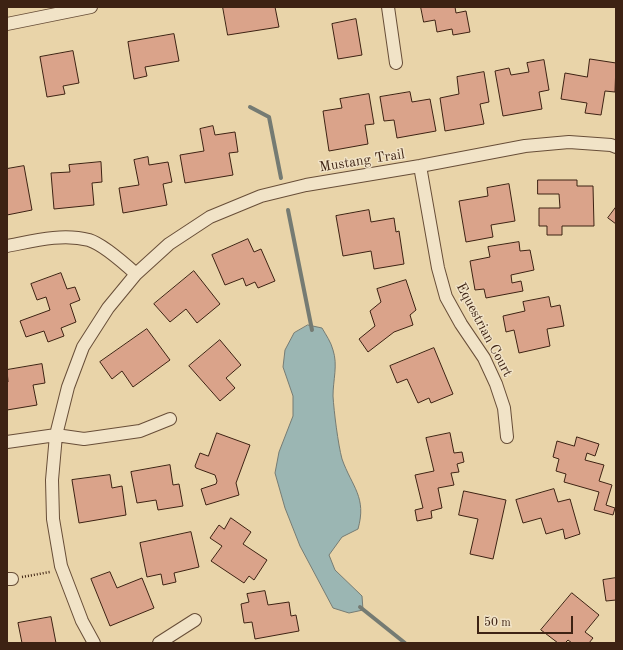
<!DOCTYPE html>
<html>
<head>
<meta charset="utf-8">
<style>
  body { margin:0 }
  #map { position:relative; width:623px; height:650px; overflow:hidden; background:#e9d4a9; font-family:"Old Standard TT",serif }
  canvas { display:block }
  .frame { position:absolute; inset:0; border:8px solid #3d2213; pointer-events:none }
  .scale { position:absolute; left:477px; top:616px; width:96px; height:18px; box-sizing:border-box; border:2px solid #3d2213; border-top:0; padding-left:5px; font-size:12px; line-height:14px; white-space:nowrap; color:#3d2213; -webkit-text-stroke:3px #f1e3c7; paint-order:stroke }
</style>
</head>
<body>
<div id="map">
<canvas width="623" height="650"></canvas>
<div class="frame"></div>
<div class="scale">50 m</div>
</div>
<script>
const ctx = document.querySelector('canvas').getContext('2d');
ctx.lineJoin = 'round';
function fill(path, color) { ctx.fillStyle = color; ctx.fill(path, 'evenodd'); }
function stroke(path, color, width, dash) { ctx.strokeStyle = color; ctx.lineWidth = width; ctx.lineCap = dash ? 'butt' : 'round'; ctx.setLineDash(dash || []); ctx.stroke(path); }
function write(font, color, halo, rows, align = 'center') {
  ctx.font = font + ' "Old Standard TT",serif'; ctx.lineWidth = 3; ctx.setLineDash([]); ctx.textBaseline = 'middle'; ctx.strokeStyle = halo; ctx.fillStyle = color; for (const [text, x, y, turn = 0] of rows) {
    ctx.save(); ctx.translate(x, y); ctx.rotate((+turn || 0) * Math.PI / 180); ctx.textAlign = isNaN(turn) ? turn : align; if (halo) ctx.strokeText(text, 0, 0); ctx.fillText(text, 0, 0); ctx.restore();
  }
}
const water = new Path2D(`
  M308,325L322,328C326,335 331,342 333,350C338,365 333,380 333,396C334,412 338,444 342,459C352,487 367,497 358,529L342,537L329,555L335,570L362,596L363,610L349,613L333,608L300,546L285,508L275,473L279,452L293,416V396L283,367L285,350L294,333Z`);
const stream = new Path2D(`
  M250,107L269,117L281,178
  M288,210L312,330
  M360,607L405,643`);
const building = new Path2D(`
  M223,7H275L279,27L228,35Z
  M421,7H455L456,13L466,11L470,32L453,35L452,29L437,32L435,20L424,22Z
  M356,19L362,55L338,59L332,24Z
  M174,34L179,61L145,67L147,76L134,79L128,42Z
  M73,51L79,83L63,86L65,94L47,97L40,57Z
  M590,59L616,63L615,92L605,91L601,115L585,113L587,103L561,99L565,73L587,77Z
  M544,60L549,90L539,92L542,109L503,116L495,71L509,68L511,75L529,72L527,63Z
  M484,72L489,102L480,104L484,124L445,131L440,98L459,94L457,77Z
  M410,92L412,102L430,99L436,131L397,138L394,120L384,121L380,97Z
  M369,94L374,124L365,125L368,144L329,151L323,111L342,108L340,99Z
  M213,126L215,135L235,132L238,152L229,153L233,175L185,183L180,155L204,151L200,129Z
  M148,157L149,165L168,162L172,182L163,184L167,205L123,213L119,188L139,185L134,160Z
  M101,162L102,182L92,183L94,205L54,209L51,173L70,172L69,165Z
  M24,166L32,210L7,215V169Z
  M538,180H577V186H593L594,226H562V235H547V226H539V208H560L559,194H538Z
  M509,184L515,221L491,225L493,237L466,242L459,201L488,196L487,188Z
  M616,207V224L608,218Z
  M369,210L371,222L394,218L396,232L399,231L404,264L374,269L371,251L343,256L336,216Z
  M248,239L254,252L261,249L275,281L258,288L255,282L246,286L243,278L225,285L212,255Z
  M519,242L520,251L530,250L534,270L511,275L512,283L521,281L523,291L486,298L484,289L475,290L470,261L490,257L488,247Z
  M194,271L220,304L197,323L186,309L170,322L154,304Z
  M61,273L67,289L75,287L80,300L70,304L76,322L61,328L64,336L48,342L44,331L26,337L20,321L50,310L46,297L37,300L31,284Z
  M406,280L416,310L410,315L413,325L394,332L368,352L359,339L375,326L370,311L381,302L377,289Z
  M549,297L551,307L560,305L564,326L547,329L550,346L519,353L514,330L506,332L503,316L525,311L523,302Z
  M147,329L170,360L133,387L122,371L112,379L100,362Z
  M220,340L241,365L226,378L235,388L220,401L189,366Z
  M434,348L453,394L431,403L429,398L418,403L407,379L397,383L390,366Z
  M42,364L45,383L33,385L37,405L7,410V382H8L7,370Z
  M217,433L250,445L236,483L239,495L206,505L201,489L216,484L217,481L215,475L196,468L195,466L200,453L208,456Z
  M450,433L454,453L462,452L464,462L457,464L459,472L451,473L454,485L438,488L442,508L431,511L432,518L417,521L415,510L423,508L415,475L434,471L426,438Z
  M577,437L599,444L595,456L587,453L585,460L604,465L599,481L612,485L606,505L615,508L613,515L594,510L599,492L564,482L566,474L556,471L559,459L553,457L557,441L574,446Z
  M170,465L173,485L179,484L183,506L158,510L156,500L137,503L131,472Z
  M110,475L112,488L122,486L126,515L79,523L72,480Z
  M554,489L558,502L570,499L580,534L565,539L563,529L546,534L541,518L523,523L516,500Z
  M464,491L506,500L493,559L470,554L478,519L459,515Z
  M231,518L251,532L243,544L267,560L254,580L249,576L244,583L211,561L222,546L210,538L219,525L224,529Z
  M191,532L199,567L174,573L176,582L163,585L161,574L147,577L140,543Z
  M110,572L117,588L142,578L154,608L110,626L91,579Z
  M616,578V600L606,601L603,580Z
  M265,591L268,605L289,602L291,616L296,615L299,631L255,639L252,622L244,623L241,604L249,602L247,594Z
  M572,593L599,615L585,632L593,638L589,643H572L568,640L565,643H558L541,630Z
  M51,617L56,643H22L18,623Z`);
const path = new Path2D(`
  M22,577L50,572`);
const street = new Path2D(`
  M388,7L396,63
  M7,24L91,7
  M420,166L438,268L446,297L461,324L484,358L496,384L504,408L507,437
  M7,246C33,241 62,233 89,240C102,244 125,264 136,274
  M7,442L56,435L84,439L140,431L170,419
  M7,579H12
  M94,643L82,621L61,566L53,519L52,480L56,435L68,387L83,347L108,308L136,274L169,244L210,217L261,196L306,185L420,166L525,146L569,142L611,145L616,147
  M159,643L195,620`);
const streetNames = [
  ["Mustang Trail",362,161,-9],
  ["Equestrian Court",484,330,62]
];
fill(water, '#9bb6b3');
stroke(water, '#757b73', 1);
stroke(stream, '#757b73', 4);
fill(building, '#daa38a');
stroke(building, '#3d2213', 1);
stroke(street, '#684e38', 14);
stroke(path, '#3d2213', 2.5, [1, 2]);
stroke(street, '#f1e3c7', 12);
write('14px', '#3d2213', '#f1e3c7', streetNames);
</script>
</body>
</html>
